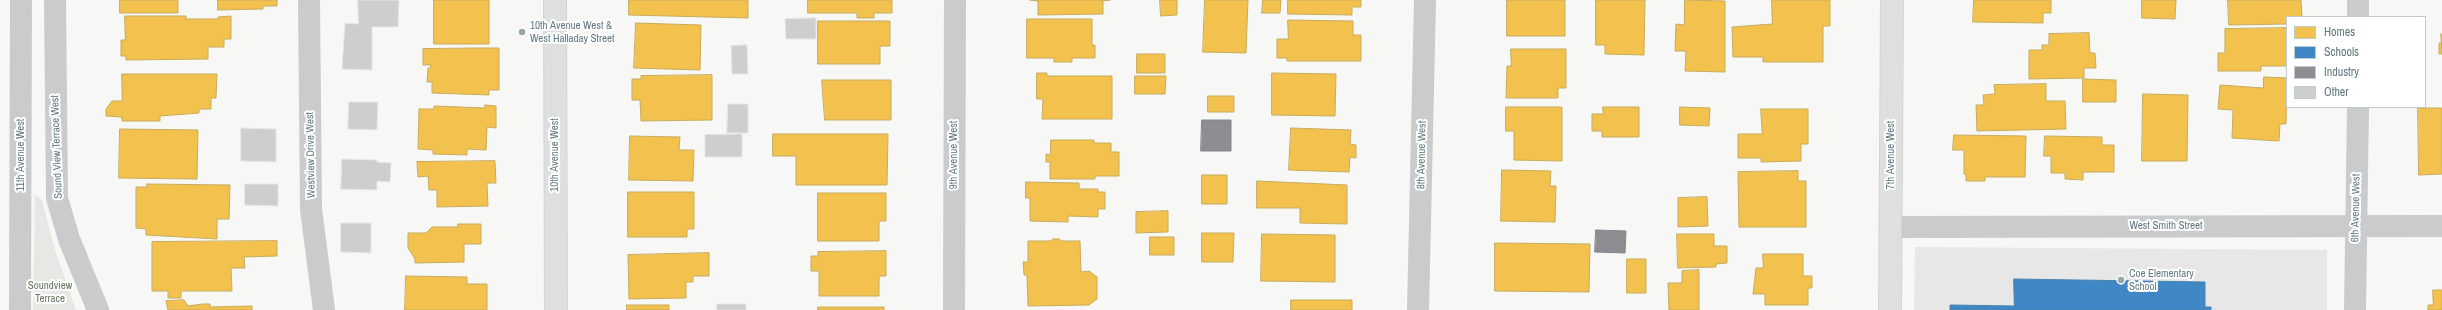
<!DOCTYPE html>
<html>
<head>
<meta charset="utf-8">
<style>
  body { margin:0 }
  #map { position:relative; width:2442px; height:310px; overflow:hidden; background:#f7f7f6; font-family:"Archivo Narrow",sans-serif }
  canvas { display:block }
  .legend { position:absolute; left:2286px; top:16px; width:140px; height:92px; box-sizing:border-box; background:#fff; border:1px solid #c1cacc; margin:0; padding:5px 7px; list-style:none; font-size:12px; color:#637a80 }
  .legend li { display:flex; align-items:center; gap:8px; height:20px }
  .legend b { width:20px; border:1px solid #c1cacc }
</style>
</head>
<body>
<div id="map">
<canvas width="2442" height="310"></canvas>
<ul class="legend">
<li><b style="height:11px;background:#f2c14e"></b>Homes</li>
<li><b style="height:11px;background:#3f88c5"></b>Schools</li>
<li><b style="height:11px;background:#8d8d92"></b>Industry</li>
<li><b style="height:11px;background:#cdcfcf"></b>Other</li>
</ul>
</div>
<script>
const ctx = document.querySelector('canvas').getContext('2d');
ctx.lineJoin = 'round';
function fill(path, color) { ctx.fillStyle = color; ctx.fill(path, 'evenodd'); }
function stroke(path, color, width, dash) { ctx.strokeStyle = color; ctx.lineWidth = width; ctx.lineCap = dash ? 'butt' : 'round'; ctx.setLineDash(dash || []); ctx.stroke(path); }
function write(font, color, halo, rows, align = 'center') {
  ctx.font = font + ' "Archivo Narrow",sans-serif'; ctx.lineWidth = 4; ctx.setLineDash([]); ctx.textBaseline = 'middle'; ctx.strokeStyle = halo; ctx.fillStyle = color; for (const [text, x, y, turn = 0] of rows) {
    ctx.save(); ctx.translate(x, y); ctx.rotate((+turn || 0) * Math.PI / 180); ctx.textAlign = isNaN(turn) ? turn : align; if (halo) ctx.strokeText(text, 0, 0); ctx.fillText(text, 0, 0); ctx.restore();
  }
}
const built = new Path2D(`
  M1915,247L2327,250V310H1914Z`);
const green = new Path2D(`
  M35,195L42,200L55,250L76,310H33Z`);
const homes = new Path2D(`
  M120,0H178V13H120Z
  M218,0H277V6H263V9L218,10Z
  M434,0H489V44H434Z
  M629,0H748V18L629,15Z
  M808,0H892V13H874V18H857V13H808Z
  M1110,0L1103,1V14L1038,15V1L1030,0Z
  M1160,0H1177V15L1161,16Z
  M1205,0H1248L1246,53L1203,52Z
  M1263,0H1281L1280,13H1262Z
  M1288,0H1361V7H1352V15L1288,14Z
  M1507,0H1565V36H1507Z
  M1596,0H1645L1644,55L1605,54V45H1596Z
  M1685,0L1725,1V72L1685,71L1686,51H1675L1676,24L1684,25Z
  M1772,0H1830V26H1823V62H1763V57H1733L1732,27L1772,24Z
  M1974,0H2051V13H2043V23L1973,22Z
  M2142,0H2176L2175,19L2142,18Z
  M2228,0H2301L2302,17H2287V24L2229,25Z
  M125,16H186V19H218V17L231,16V39H224V47H208V59L126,60V56H121V40H125Z
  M1027,19H1092V45H1095V58H1072V62H1054V58H1027Z
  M1288,20L1353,21V35H1361V61H1287V58H1277V39H1288Z
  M818,21H890V46H880V64H818Z
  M636,23L701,25L700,70L634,68Z
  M2287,28V66H2261V71H2218V53H2225V29Z
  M2089,33L2090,53H2095L2096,68H2084V78L2029,79V50H2042V45H2049V34Z
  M2441,34L2442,54H2439V43H2441Z
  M475,48H499V90H489V95L432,93V82H427L428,68H430L431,65H423V49Z
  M1511,49H1566V88H1558V98H1506L1507,66H1511Z
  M1137,54H1165V73H1137Z
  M1037,73H1047V76H1112V119H1042L1043,99H1037Z
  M1272,73L1336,74L1335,116L1272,115Z
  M122,74H217L216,98H211V109H199V113L160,116V121H122V117L106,116V109L112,101H122Z
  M712,75V120L641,121L640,100H632V79H641V76Z
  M1135,76H1166L1165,94H1135Z
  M2264,77L2287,78L2286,124H2280L2279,141L2232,138L2233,110L2218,109L2220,85L2263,88Z
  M2083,79L2116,80V102H2083Z
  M822,80H891V120H825Z
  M2046,84V101H2065L2066,129L1977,131L1976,105H1984L1983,95L1995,94L1994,85Z
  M2143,94L2188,95L2187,161H2142Z
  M1208,96H1234V112H1208Z
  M485,105L496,106V128L487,127L486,150L467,149V155L433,154V150L418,149L419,109H434V106L485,108Z
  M1506,107H1562V161L1514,160V131H1506Z
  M1603,107H1639V137H1602V131H1592V114H1603Z
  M1680,107L1710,108L1709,126L1680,125Z
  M2418,108H2442V174L2419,175Z
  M1761,109H1808V144H1801V161L1761,162V158H1738V134H1762Z
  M1291,128L1351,130L1350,144L1356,145V158L1350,157L1349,172L1289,170Z
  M120,129L198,130L197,179L119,178Z
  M773,134H888L887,185H796V156H773Z
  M1954,135L2026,136L2025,177H1985V181H1966V174H1964V150H1953Z
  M630,136L680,137L679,150H694L693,181L629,180Z
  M2045,136L2102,137V145H2114V172H2083V180L2065,179V173H2051V156H2044Z
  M1051,140H1094V143H1111V152H1119V176H1095V179H1050V162H1046V154L1050,155Z
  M495,161L496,183H487L488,206L437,207V190H429L428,176L418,177L417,162Z
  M1502,170L1551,171L1550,186H1556L1555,222L1501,221Z
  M1798,171V181H1806V227H1739L1738,172Z
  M1202,175H1227V204H1202Z
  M1257,181L1347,185V224L1300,223V208H1257Z
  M1026,182L1079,183V189H1098V192H1105V209H1098V217L1068,216V222L1030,221V198H1026Z
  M147,184L230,185L229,219H217V239L146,235V229L136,228V187H147Z
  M628,192H694V229H687V237H628Z
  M818,193H886V221H879V241H818Z
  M1707,197L1708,226L1678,227V198Z
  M1168,211V232L1136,233V212Z
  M458,224H481V244H464V262L415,263V259L408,248V233H426L432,227H458Z
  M1202,233H1234L1233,262H1202Z
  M1262,234L1335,235V282L1261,281Z
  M1677,234H1714V246H1727V263L1716,264V267L1678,268Z
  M1150,237H1174V255H1150Z
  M1053,239H1059L1062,241H1080L1081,272L1089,271L1097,277V299L1089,305L1028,306L1027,275H1024L1023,262H1028V241H1050Z
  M277,241V256L244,257L245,268H231L232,291H181V298H168V291H152V242Z
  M1495,243L1590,244L1589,292L1495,291Z
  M886,251V276H879V296H819V271H811V256H818V252Z
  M709,253V276H693V282H686V298L629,299L628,255Z
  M1763,254H1803V276H1812V288H1808V305H1765V294H1753L1756,268H1763Z
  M1627,259H1646V293H1627Z
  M1699,270V310H1669L1668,283H1682V271Z
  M406,276L467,277V284H487V310H405Z
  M2433,290H2442V310H2428V305H2433Z
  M184,300L188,306L203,304H210V307L252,306V310H168L166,301Z
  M1291,300H1352V310H1291Z
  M627,305H669V310H627Z
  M818,307H884V310H818Z`);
const schools = new Path2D(`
  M2014,279L2205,282V307H2211V310H1950V305L2014,306Z`);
const industry = new Path2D(`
  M1202,120H1231V151H1201Z
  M1596,230L1626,231L1625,253L1595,252Z`);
const building = new Path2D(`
  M358,0H399L398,27H372V70L342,69L345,23L358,24Z
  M816,18V39H786L785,19Z
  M747,45L748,74H732L731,46Z
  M349,102H378L377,130L348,129Z
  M728,104H748V133H727Z
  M241,128L276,129V162L241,161Z
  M742,134V157H705V135Z
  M342,159L377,160V162L391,163L390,182L377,181V190L341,189Z
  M245,184H278V206L245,205Z
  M341,223H371V253L341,252Z
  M717,304H746V310H717Z`);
const street = new Path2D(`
  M55,0L57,198L69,239L98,310
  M309,0L311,209L324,310
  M2358,17V0
  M1890,227L2442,226
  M20,310L21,0
  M954,310L955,0
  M1418,310L1425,0
  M2355,310L2358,107`);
const secondary = new Path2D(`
  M555,0L556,310
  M1890,310L1892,0`);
const markers = [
  [522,32,4,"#97a6a9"],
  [2121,280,4,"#97a6a9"]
];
const poiNames = [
  ["10th Avenue West &",530,26],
  ["West Halladay Street",530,39],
  ["Coe Elementary",2129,274],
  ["School",2129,287]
];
const streetNames = [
  ["Sound View Terrace West",57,147,-92],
  ["11th Avenue West",21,155,-90],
  ["Westview Drive West",311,155,-91],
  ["10th Avenue West",555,155,-90],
  ["9th Avenue West",954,155,-90],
  ["8th Avenue West",1422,155,-89],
  ["7th Avenue West",1891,155,-90],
  ["6th Avenue West",2356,208,-89],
  ["West Smith Street",2166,226]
];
const parkNames = [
  ["Soundview",50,286],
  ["Terrace",50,299]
];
fill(built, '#e6e7e6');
fill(green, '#e6e9e3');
fill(homes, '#f2c14e');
stroke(homes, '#c7ac5d', 1);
fill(schools, '#3f88c5');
stroke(schools, '#4a84b0', 1);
fill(industry, '#8d8d92');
stroke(industry, '#80878d', 1);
fill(building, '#cdcfcf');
stroke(building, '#e6e6e6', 1);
stroke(secondary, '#d3d4d4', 24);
stroke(street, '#c9cbcc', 22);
stroke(secondary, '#dedfdf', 22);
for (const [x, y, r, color] of markers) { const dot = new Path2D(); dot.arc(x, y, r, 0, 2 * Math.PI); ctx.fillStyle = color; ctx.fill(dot); stroke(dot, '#fff', 1.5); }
write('11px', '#637a80', '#fff', poiNames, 'left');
write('11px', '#637a80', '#fff', streetNames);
write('11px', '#6a7862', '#fff', parkNames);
</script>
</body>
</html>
